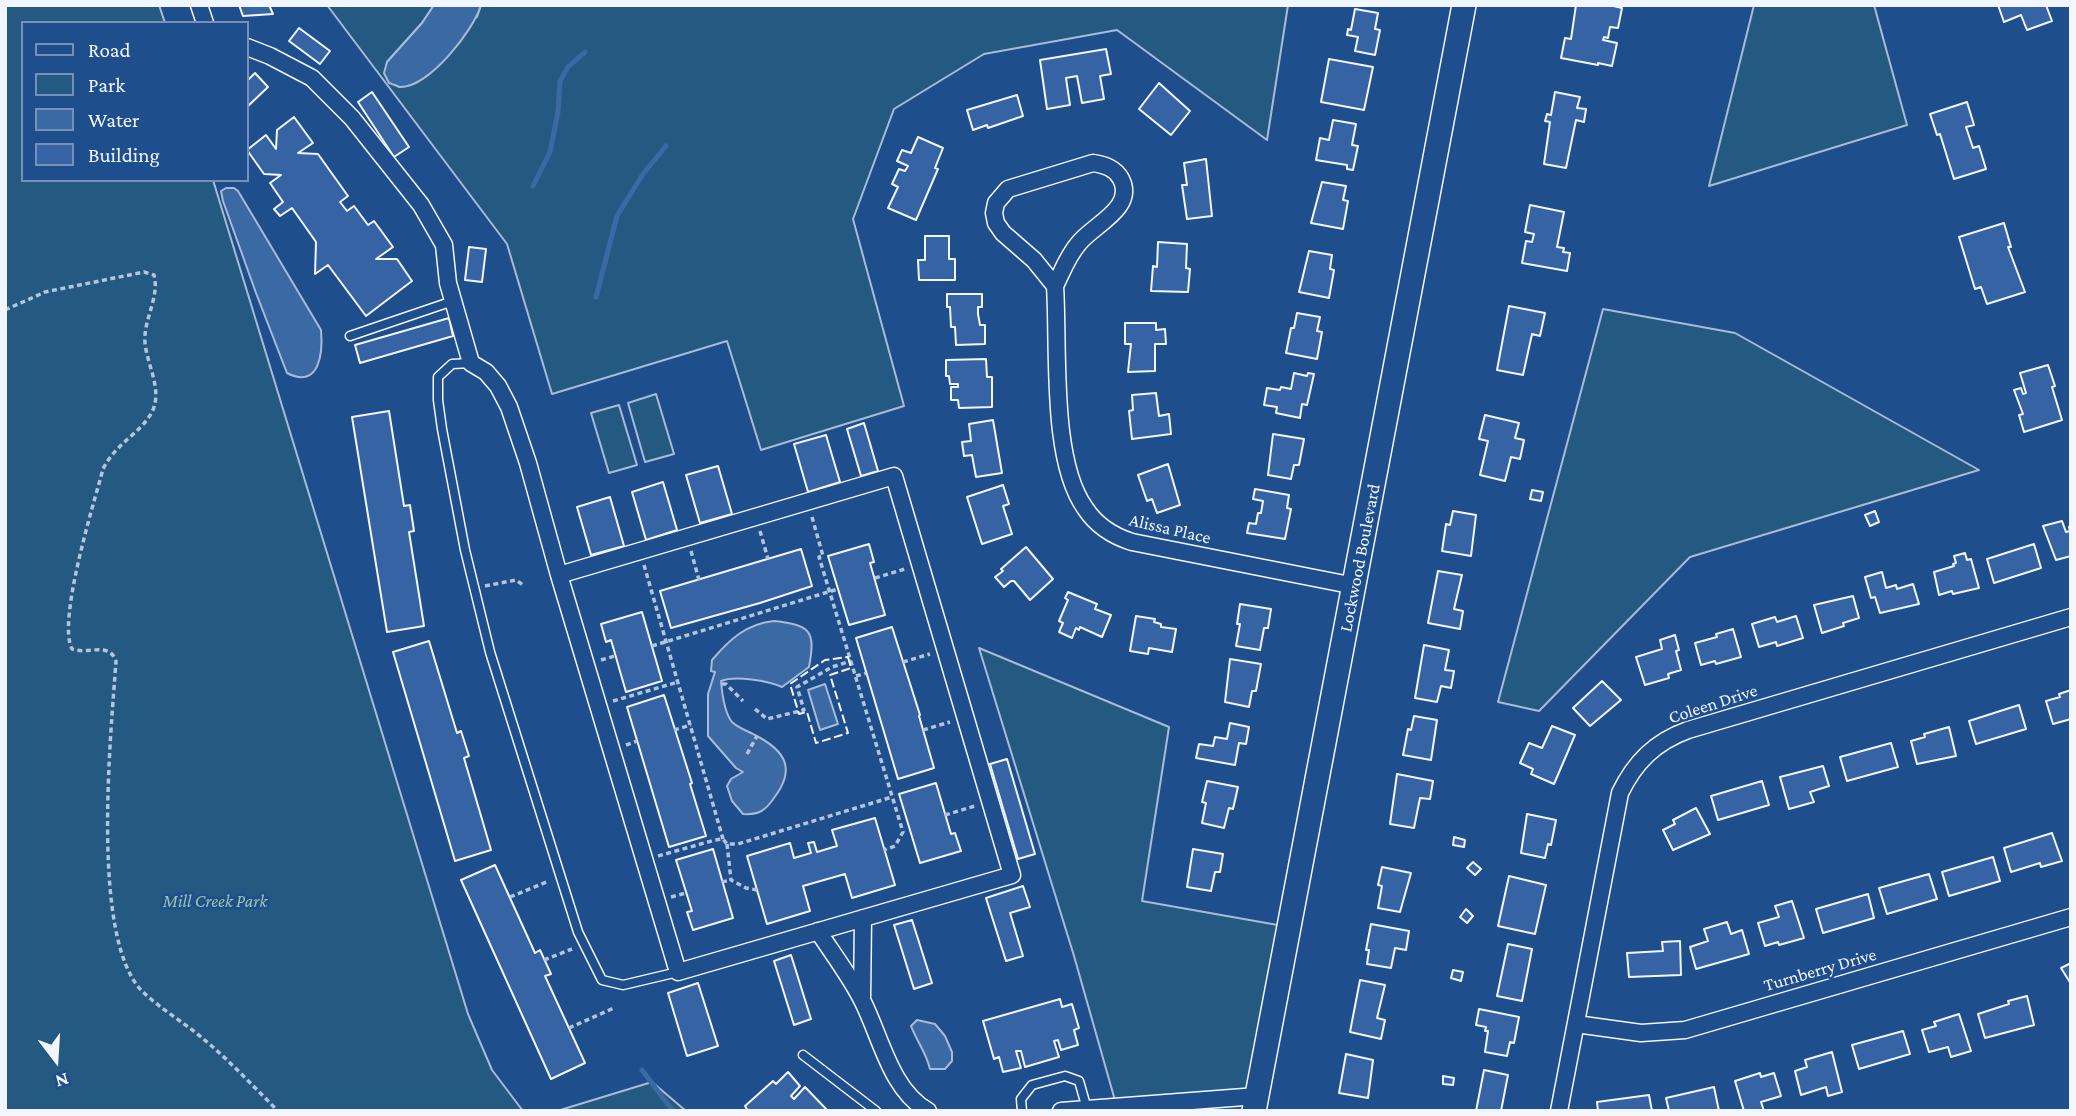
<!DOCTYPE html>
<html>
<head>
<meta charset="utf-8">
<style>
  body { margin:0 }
  #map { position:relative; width:2076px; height:1116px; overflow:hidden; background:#1f4e8c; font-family:"Crimson Pro",serif }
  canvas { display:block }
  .frame { position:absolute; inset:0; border:7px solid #f2f6ff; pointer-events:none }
  .legend { position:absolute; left:21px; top:21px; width:228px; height:161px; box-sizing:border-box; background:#1f4e8c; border:2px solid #7391ba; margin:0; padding:9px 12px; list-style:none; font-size:21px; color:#f2f6ff }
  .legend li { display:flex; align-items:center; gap:14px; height:35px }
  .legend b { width:35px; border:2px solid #7391ba }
  .north { position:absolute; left:21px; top:1025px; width:70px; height:70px; -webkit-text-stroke:5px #1f4e8c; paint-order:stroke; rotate:163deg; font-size:19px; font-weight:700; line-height:28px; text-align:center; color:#f2f6ff }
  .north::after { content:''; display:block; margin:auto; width:24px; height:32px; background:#f2f6ff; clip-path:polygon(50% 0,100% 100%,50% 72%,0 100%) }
</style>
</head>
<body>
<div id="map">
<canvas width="2076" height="1116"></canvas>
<div class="frame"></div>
<ul class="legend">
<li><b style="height:9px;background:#1f4e8c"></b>Road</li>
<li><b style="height:19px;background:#245a82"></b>Park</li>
<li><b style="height:19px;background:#3b69a3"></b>Water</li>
<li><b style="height:19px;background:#3563a3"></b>Building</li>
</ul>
<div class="north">N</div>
</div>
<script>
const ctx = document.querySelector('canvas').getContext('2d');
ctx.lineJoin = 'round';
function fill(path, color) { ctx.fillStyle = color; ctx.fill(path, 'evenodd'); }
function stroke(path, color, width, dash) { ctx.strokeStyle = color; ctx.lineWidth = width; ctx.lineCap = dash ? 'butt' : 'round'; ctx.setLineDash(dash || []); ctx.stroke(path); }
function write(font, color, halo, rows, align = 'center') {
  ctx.font = font + ' "Crimson Pro",serif'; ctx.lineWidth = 5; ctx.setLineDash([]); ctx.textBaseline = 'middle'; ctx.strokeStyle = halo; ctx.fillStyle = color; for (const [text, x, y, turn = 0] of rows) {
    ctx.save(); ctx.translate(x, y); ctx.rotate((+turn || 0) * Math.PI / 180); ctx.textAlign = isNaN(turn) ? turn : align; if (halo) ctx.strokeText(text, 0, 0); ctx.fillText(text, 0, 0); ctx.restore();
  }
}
const green = new Path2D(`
  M5,5H159L165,23H23V180H213L468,1014L492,1070L523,1111H5Z
  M327,5H434L422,23L387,62L477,17L481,5H1288L1267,140L1117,30L984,54L894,109L853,219L904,406L761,450L727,341L552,394L507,244Z
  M1754,5H1874L1907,125L1709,186Z
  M1603,309L1735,333L1979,470L1690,557L1539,711L1498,702Z
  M656,394L674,454L645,462L628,403Z
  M619,405L637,465L609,473L591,413Z
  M979,648L1169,727L1142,901L1289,927L1254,1111H1118L1074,956Z
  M652,1082L686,1111H557Z`);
const water = new Path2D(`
  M434,5H481C474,30 428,89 399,87C398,86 389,83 389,83L384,73L387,62L422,23Z
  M226,188H234L238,191L321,330C323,352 320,390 287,373L256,293L223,201L221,191Z
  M774,621C810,625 816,630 809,667L782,687C768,681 735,675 721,681C722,693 724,712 732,722C738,728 748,731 755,735C786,751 796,769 774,798C765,811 759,815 743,814L732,801L727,786L731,779L743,772L736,768L708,736V694L715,672L711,671L712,660C730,639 746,624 774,621Z
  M825,684L838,724L820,730L808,690Z
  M917,1020L935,1024L945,1036L952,1052V1061L945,1069H930C926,1052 917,1042 911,1026Z`);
const stream = new Path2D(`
  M533,186L550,152L558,112L560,81L568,67L585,52
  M596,297L617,216L643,174L666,146
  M642,1070L673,1111`);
const building = new Path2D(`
  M239,5H269L273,14L243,16Z
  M1576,5H1609L1622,8L1618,28L1610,27L1608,38L1604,37L1603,40L1617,43L1612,66L1598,63V65L1561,58L1565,38L1571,39Z
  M1998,5H2046L2052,21L2027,30L2021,15L2004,22Z
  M1355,9L1378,13L1375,29L1380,30L1375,55L1355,51L1358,37L1347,35L1348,29L1351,30Z
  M299,28L330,51L320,64L289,41Z
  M1106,49L1111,74L1100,76L1104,99L1082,103L1077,76L1066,78L1070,105L1047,109L1040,60Z
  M1329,59L1373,67L1364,110L1321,102Z
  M255,73L268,87L247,107V76L249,79Z
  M1159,83L1190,111L1171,135L1139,109Z
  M372,92L409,147L394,157L358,102Z
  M1555,92L1580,97L1577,108L1586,109L1584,122L1576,120L1566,168L1544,164L1550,122L1545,121L1547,114L1551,115Z
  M1017,95L1023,116L988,128L987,125L973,130L967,110Z
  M1967,102L1974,125L1966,127L1973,148L1979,146L1986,169L1954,179L1940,134L1937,135L1930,114Z
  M294,117L313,143L298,153L318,154L348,196L340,202L347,211L354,206L368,225L374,221L393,247L376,259H397L412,281L366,316L328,265L315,274L316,242L292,208L280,216L274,209L283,202L270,183L281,175L264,174L247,150L266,135L276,149L277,130Z
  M1333,120L1356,124L1352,145L1358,146L1353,170L1347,169V165L1316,160L1320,138L1329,140Z
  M918,137L943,148L935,168L938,169L916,220L888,208L898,187L892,184L899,169L905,171L908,166L897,161L902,150L911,153Z
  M1206,159L1212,216L1187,219L1182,185H1187L1184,163Z
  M1322,182L1346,186L1343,200L1348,201L1343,229L1311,223Z
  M1530,205L1564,212L1557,247L1564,248L1563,252L1570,253L1567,271L1522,263L1526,241L1532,242L1534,234L1525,232Z
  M2004,223L2011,247H2008L2025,292L1987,304L1981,287L1975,289L1959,237Z
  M925,236H949V259H955V280H919L918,260H925Z
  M1158,242L1187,244L1186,268L1190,269L1188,292L1151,291L1153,266L1157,267Z
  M469,247L486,249L482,282L465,280Z
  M1309,251L1332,255L1330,269L1334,270L1329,298L1299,292Z
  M947,294H982V307H978V314L980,325H985V344L956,345L955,327H951L950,307H947Z
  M1509,306L1545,313L1540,336L1532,334L1523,375L1497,370Z
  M1297,313L1320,317L1317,331L1322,332L1317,359L1286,353L1291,328H1294Z
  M449,318L453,336L360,363L355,345Z
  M1125,323H1156V330L1165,329L1166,344H1155V371L1128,372L1131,344H1125Z
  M986,359L987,377H992V407L959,408L958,400H951V387H958V384H950L949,376H946V360Z
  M2048,365L2055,386L2052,387L2062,420L2024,432L2019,415L2023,414L2014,390L2021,388L2023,394L2026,393L2020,373Z
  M1294,373L1307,376L1308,373L1314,374L1307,405L1302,404L1300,418L1276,413L1277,407L1264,405L1267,388L1280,390L1281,387L1291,389Z
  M1156,393L1159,416L1169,414L1171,434L1132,439L1129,411L1133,410L1132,395Z
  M389,411L404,506L410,505L414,531L409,532L424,626L387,632L352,417Z
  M1485,415L1519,423L1515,438L1524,440L1520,459L1511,457L1505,481L1480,475L1488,441L1479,439Z
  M993,420L1002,473L976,477L972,455L964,456L962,442L971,441L969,424Z
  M864,423L878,471L861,476L847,429Z
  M1273,434L1304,439L1299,465H1294L1291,479L1268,475Z
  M826,435L840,482L808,492L794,444Z
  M1168,464L1180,505L1157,513L1152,499L1147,501L1138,475Z
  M718,466L732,514L700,523L686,475Z
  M663,482L677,530L646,540L632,492Z
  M1003,485L1009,504L1003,506L1012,534L982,544L967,497Z
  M1255,489L1289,495L1287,508L1291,509L1285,539L1247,533L1249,523L1256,524L1258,513H1261L1263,501L1253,499Z
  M1532,490L1543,492L1541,501L1530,499Z
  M610,497L624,546L591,555L577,507Z
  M1453,511L1476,515L1471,556L1442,551L1446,524L1450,525Z
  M1875,511L1879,522L1870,526L1865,515Z
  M2062,521L2066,532L2070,531L2069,527L2071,526V556L2056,560L2043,526Z
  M869,544L874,562L870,563L885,615L849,625L828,556Z
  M2034,544L2041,568L1994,583L1987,559Z
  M1026,547L1053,579L1030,600L1014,581H1011L1004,587L995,577L1003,571L1001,569Z
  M801,549L812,586L760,603L671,628L660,591Z
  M1965,553L1967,560L1971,559L1979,588L1953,594L1952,591L1939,595L1934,572L1954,566L1953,564L1956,563L1954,556Z
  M1438,571L1462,575L1454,609L1463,611L1460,629L1428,623Z
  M1882,572L1886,588L1896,585L1897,589L1913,584L1919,604L1880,613L1875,597L1871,598L1865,577Z
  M1068,592L1097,604L1095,609L1111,615L1102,637L1080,627L1079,630L1076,628L1072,638L1059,632L1063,623L1059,621L1068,600L1065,598Z
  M1853,596L1859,618L1843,623L1844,626L1822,633L1814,605Z
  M1240,604L1271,609L1268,628H1264L1260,650L1236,646L1240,624H1237Z
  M642,612L662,681L626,692L611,640L606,642L601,624Z
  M1136,616L1155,619L1154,622L1161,624V627L1176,629L1172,652L1149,648L1148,654L1130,651Z
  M1796,616L1803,638L1777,646L1776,642L1759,647L1752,624L1775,617L1777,622Z
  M892,627L920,715L919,716L934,768L898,779L856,638Z
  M1733,629L1741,657L1716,664L1715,661L1701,665L1695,643L1717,637L1716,634Z
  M1675,635L1679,650L1676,651L1681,670L1668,674L1669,678L1645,685L1636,657L1662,649L1660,640Z
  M429,641L457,733L461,731L469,756L464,758L491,850L455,861L393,652Z
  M1424,645L1449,650L1445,670L1454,671L1451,688L1441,686L1437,702L1415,698Z
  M1230,659L1261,664L1256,691H1252L1249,707L1225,702Z
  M1602,681L1621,700L1590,726L1573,708Z
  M2071,690V719L2053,724L2046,701L2060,697L2059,694Z
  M664,695L692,783L690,784L706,836L669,847L627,707Z
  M2019,705L2026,729L1976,744L1969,721Z
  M1414,716L1437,720L1431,760L1403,755L1408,729L1411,730Z
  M1230,723L1249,727L1246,744L1239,743L1235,765L1196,758L1199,744L1213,746L1215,737L1227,739Z
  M1552,726L1575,735L1554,784L1531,774L1533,769L1520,763L1529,743L1542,748Z
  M1949,727L1956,756L1917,764L1911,741L1925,737L1924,734Z
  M1891,743L1898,767L1847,781L1840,757Z
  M1007,759L1035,854L1018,859L990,764Z
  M1823,766L1829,786L1810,792L1814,802L1789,809L1780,777Z
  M1397,774L1433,781L1430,799L1420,798L1414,828L1390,824Z
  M1207,781L1238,787L1233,809L1229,808L1224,828L1202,823L1206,803L1202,802Z
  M1762,781L1769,805L1718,820L1711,796Z
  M936,783L951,834L955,833L961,851L920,863L899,794Z
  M1696,808L1710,834L1673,850L1663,830L1675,824L1673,820Z
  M1527,814L1556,820L1551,845L1548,844L1545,858L1521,853Z
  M875,818L895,885L852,898L845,874L803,886L810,911L767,924L747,856L790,843L794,858L811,853L808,843L814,842L817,852L837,846L832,830Z
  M2052,833L2062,861L2041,867L2040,863L2011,872L2004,848Z
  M1454,837L1465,840L1464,847L1453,845Z
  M713,849L733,918L693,930L687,912L692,911L676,860Z
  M1193,849L1223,854L1220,872H1215L1211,891L1187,887Z
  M1993,857L2000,881L1949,896L1942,872Z
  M1473,862L1481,869L1475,875L1467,868Z
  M495,865L535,953L540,950L551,974L545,976L585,1063L551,1079L461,880Z
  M1382,867L1411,873L1400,912L1378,908L1382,886L1378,885Z
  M1929,874L1937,899L1887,914L1879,888Z
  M1509,876L1546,885L1535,934L1498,926Z
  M1023,886L1030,907L1010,913L1023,956L1006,961L986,898Z
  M1868,894L1874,918L1823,933L1816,909Z
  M1792,901L1804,938L1779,945L1778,942L1765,946L1758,923L1779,917L1775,906Z
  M1466,909L1473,916L1467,923L1460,917Z
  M912,920L932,983L914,989L894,925Z
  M1727,922L1731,934L1742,930L1749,954L1696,969L1690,947L1708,941L1704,929Z
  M1371,924L1409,931L1406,950L1395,948L1391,968L1367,964L1369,950H1366Z
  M1680,941L1681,975L1629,977L1627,953L1663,951L1662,942Z
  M1508,944L1532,949L1522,1001L1497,996Z
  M791,955L811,1019L794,1025L774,961Z
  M2071,963V984L2061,968Z
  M1453,970L1463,972L1461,981L1451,978Z
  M1360,980L1385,985L1377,1018L1385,1020L1381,1039L1350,1032Z
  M698,983L718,1046L687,1056L668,993Z
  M2027,996L2034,1025L1985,1038L1978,1014L2009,1004L2008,1001Z
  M1060,999L1062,1007L1072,1004L1079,1028L1074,1030L1078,1045L1061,1050L1058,1040L1054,1041L1059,1057L1025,1067L1021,1051H1016L1021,1068L1003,1072L999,1057L994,1059L983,1021Z
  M1479,1009L1519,1017L1514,1043L1510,1042L1507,1056L1485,1052L1488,1031H1485L1486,1027L1476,1025Z
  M1959,1014L1971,1051L1951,1057L1948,1047L1929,1052L1922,1030L1936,1026L1934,1022Z
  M1903,1031L1910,1054L1859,1069L1852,1045Z
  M1832,1052L1842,1092L1828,1096L1826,1087L1801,1095L1795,1071L1807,1067L1805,1060Z
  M1346,1054L1373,1060L1368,1098L1339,1093Z
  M1484,1070L1508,1075L1501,1111H1476Z
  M788,1072L800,1086L791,1096L794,1099L805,1087L828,1111H748L745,1106L773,1081L776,1084Z
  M1760,1073L1761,1077L1774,1073L1781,1096L1761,1102L1764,1111H1744L1735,1081Z
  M1443,1076L1454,1078L1453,1085L1443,1084Z
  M1714,1087L1719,1111H1669L1666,1098Z
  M1649,1095L1652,1111H1598L1597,1102Z`);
const path = new Path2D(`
  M5,310L45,292L144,272L154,275C160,297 143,320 145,343C147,365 163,390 152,412C141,433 116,443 103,469C94,503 57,621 72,649C87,655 109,641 116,661C111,734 90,938 142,991C159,1008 182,1021 201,1037C228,1059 253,1086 278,1111
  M812,517L823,556L819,557L903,832L895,846L884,850
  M760,531L768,559
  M691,551L699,580
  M644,565L723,839
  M875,578L905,569
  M485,586L516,580L523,585
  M652,646L838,589
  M601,660L615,656
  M903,662L930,654
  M856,676L866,673
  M722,684H726L743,701
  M613,701L678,682
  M755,709L767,719L804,710L797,687L832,667L851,661
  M674,730L691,725
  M923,730L950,722
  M626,745L637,741
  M747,754L757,736
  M945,815L975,806
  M727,844L731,880L746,888L757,890
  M658,856L715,840L723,839L727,844H738L892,797
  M722,882L731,880
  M510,897L549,881
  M671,897L686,893
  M544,960L572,949
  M569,1028L614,1008`);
const lane = new Path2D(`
  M350,336L453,301
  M471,363L452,364L438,377V400L442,429L465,550L490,652L578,932L602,980L623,985L678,972
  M803,1055L876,1111
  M1022,1111L1021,1099L1032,1085L1065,1076L1079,1081L1087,1109`);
const street = new Path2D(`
  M199,5L205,23
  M247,47L270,56L312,78L352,118L421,205L444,245L448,283L471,363L486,372L498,386L509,407L528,463L559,575
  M1093,163C1105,165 1115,168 1121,179C1136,208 1093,225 1079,243C1068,255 1062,272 1055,286L1034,260L1003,233L996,223L994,213L996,203L1008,189Z
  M1055,286C1059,347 1050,459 1085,508C1096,525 1113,536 1132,542L1355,586
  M894,476L1012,875L678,972L559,575Z
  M818,931C833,954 850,976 862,1000C881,1037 890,1089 928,1111
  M862,1000L863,918
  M1576,1024L1641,1033L1685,1030L2071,917
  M1061,1111L1257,1096
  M1559,1111L1620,793C1635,762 1655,742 1688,730L2071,617`);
const secondary = new Path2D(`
  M1254,1111L1464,5`);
const fence = new Path2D(`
  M848,657L851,668L830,675L848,733L816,743L807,712L799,714L790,684L825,660Z`);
const streetNames = [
  ["Alissa Place",1170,529,13],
  ["Lockwood Boulevard",1360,558,-79],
  ["Coleen Drive",1713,704,-18],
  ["Turnberry Drive",1820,970,-16]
];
const parkNames = [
  ["Mill Creek Park",215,901]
];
fill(green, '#245a82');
stroke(green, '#a8bbd7', 2);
fill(water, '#3b69a3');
stroke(water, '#a8bbd7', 2);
stroke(stream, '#3b69a3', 5);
fill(building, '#3563a3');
stroke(building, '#f2f6ff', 2);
stroke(lane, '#f2f6ff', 11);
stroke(street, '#f2f6ff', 19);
stroke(secondary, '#f2f6ff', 26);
stroke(path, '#b3c4dc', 3.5, [5, 3.5]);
stroke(lane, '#1f4e8c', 8);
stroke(street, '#1f4e8c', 16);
stroke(secondary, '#1f4e8c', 23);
stroke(fence, '#f2f6ff', 2, [9, 3.5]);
write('18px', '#f2f6ff', '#1f4e8c', streetNames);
write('italic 18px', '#97c8a6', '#1f4e8c', parkNames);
</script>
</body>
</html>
